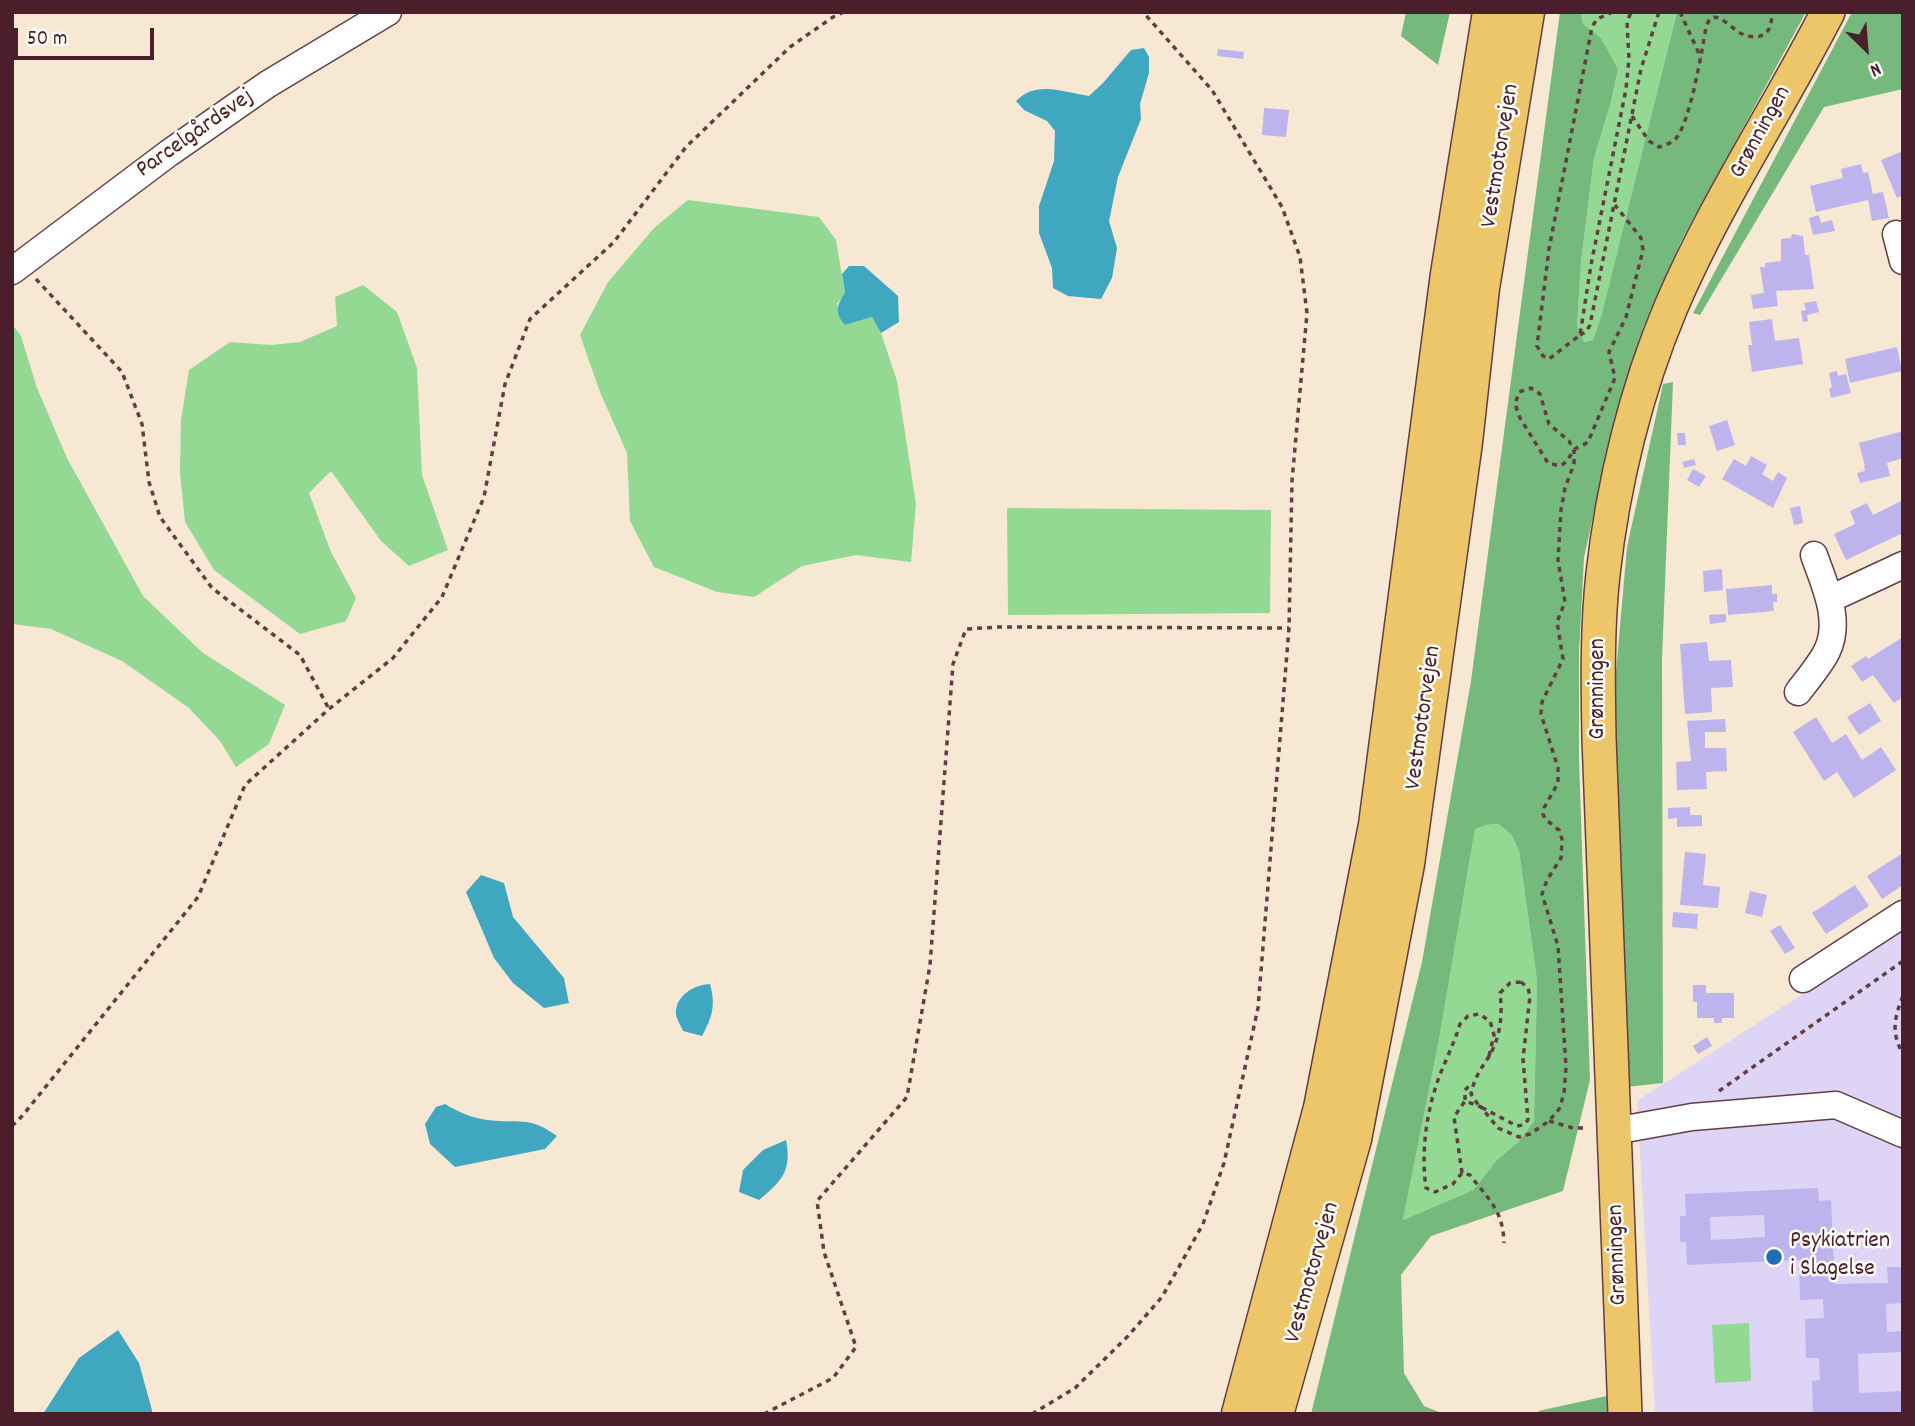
<!DOCTYPE html>
<html>
<head>
<meta charset="utf-8">
<style>
  body { margin:0 }
  #map { position:relative; width:1915px; height:1426px; overflow:hidden; background:#f7e8d4; font-family:Dekko,sans-serif }
  canvas { display:block }
  .frame { position:absolute; inset:0; border:14px solid #4a1f2b; pointer-events:none }
  .north { position:absolute; left:1831px; top:14px; width:70px; height:70px; -webkit-text-stroke:5px #fdfcf7; paint-order:stroke; rotate:155deg; font-size:19px; font-weight:700; line-height:28px; text-align:center; color:#4a1f2b }
  .north::after { content:''; display:block; margin:auto; width:24px; height:32px; background:#4a1f2b; clip-path:polygon(50% 0,100% 100%,50% 72%,0 100%) }
  .scale { position:absolute; left:14px; top:28px; width:140px; height:32px; box-sizing:border-box; border:4px solid #4a1f2b; border-top:0; padding-left:9px; font-size:21px; line-height:24px; white-space:nowrap; color:#4a1f2b; -webkit-text-stroke:5px #fdfcf7; paint-order:stroke }
</style>
</head>
<body>
<div id="map">
<canvas width="1915" height="1426"></canvas>
<div class="frame"></div>
<div class="north">N</div>
<div class="scale">50 m</div>
</div>
<script>
const ctx = document.querySelector('canvas').getContext('2d');
ctx.lineJoin = 'round';
function fill(path, color) { ctx.fillStyle = color; ctx.fill(path, 'evenodd'); }
function stroke(path, color, width, dash) { ctx.strokeStyle = color; ctx.lineWidth = width; ctx.lineCap = dash ? 'butt' : 'round'; ctx.setLineDash(dash || []); ctx.stroke(path); }
function write(font, color, halo, rows, align = 'center') {
  ctx.font = font + ' Dekko,sans-serif'; ctx.lineWidth = 5; ctx.setLineDash([]); ctx.textBaseline = 'middle'; ctx.strokeStyle = halo; ctx.fillStyle = color; for (const [text, x, y, turn = 0] of rows) {
    ctx.save(); ctx.translate(x, y); ctx.rotate((+turn || 0) * Math.PI / 180); ctx.textAlign = isNaN(turn) ? turn : align; if (halo) ctx.strokeText(text, 0, 0); ctx.fillText(text, 0, 0); ctx.restore();
  }
}
const built = new Path2D(`
  M1903,929V1414H1655L1637,1101Z`);
const green = new Path2D(`
  M1581,12H1677L1602,313L1593,340L1583,342L1577,325L1581,262L1594,158L1611,102L1618,69L1601,38L1583,24Z
  M688,200L819,217L836,240L845,294L837,304L845,325L872,317L881,333L897,381L916,504L911,562L856,555L802,566L754,597L717,592L654,567L630,521L627,453L600,392L580,335L608,282L654,228Z
  M363,285L397,312L417,368L422,475L448,550L409,566L381,541L331,471L309,493L331,552L356,598L346,621L300,634L214,570L185,522L180,473L181,420L189,370L230,342L271,345L300,342L337,326L335,297Z
  M12,324L21,336L37,388L67,458L143,596L203,653L285,705L269,744L236,767L220,741L189,708L122,661L51,629L12,624Z
  M1007,508L1271,510L1270,613L1008,615Z
  M1500,824L1511,834L1519,851L1537,980L1534,1121L1518,1142L1497,1160L1473,1190L1403,1220L1439,1040L1475,829L1486,825Z
  M1749,1323L1751,1381L1715,1383L1712,1325Z`);
const forest = new Path2D(`
  M1406,12H1450L1438,65L1401,36Z
  M1560,12H1581L1583,24L1601,38L1618,69L1611,102L1594,158L1581,262L1577,325L1584,342L1593,340L1602,313L1677,12H1806L1681,242L1643,328L1614,420L1584,558L1579,652V759L1590,1080L1563,1191L1431,1236L1401,1275L1404,1373L1424,1406L1444,1414H1311L1422,962L1471,681ZM1499,824L1511,834L1519,851L1537,980L1534,1121L1518,1142L1497,1160L1473,1190L1403,1220L1439,1040L1475,829L1486,825Z
  M1852,12H1903V89L1824,107L1700,315L1693,313Z
  M1673,382L1662,659L1663,1083L1626,1087L1614,694L1627,547L1663,384Z
  M1607,1396L1608,1414H1539L1538,1411Z`);
const water = new Path2D(`
  M1144,48L1149,57V73L1140,104L1141,119L1118,177L1109,221L1117,248L1112,278L1101,299L1068,296L1053,288L1052,268L1039,233V206L1054,161L1055,131L1047,121L1024,110L1016,101C1036,80 1063,92 1089,96L1103,83L1131,50Z
  M849,266H864L898,296L899,322L881,333L872,317L845,325C835,313 836,306 845,293L842,274Z
  M481,875L504,883L513,917L564,978L569,1003L544,1008L513,983L494,958L466,892Z
  M710,984C716,1005 712,1018 702,1036L683,1031C681,1026 677,1020 676,1015C675,995 694,985 710,984Z
  M445,1104C458,1112 472,1118 487,1120C519,1124 528,1115 557,1136L545,1149L455,1167L430,1144L425,1124L436,1107Z
  M786,1140C792,1171 782,1181 759,1200L739,1192L743,1170L763,1150Z
  M118,1330L139,1363L153,1414H43L79,1358Z`);
const building = new Path2D(`
  M1218,49L1244,52L1243,59L1217,56Z
  M1264,108L1289,110L1286,137L1262,135Z
  M1903,151V195L1897,198L1881,160Z
  M1861,164L1863,173L1868,172L1873,194L1883,192L1889,218L1872,221L1868,200L1816,212L1810,186L1843,178L1841,169Z
  M1819,215L1821,223L1832,220L1835,231L1813,235L1809,218Z
  M1792,234L1803,236L1805,255H1809L1814,289L1776,291L1778,306L1753,309L1751,295L1764,293L1760,267H1765V263L1781,261V239L1791,238Z
  M1816,301L1819,312L1807,315L1808,321L1803,322L1801,311L1806,310L1804,303Z
  M1772,319L1775,341L1799,338L1803,364L1752,372L1748,345H1752L1749,322Z
  M1897,347L1902,371L1850,383L1845,359Z
  M1837,371L1838,376L1846,374L1851,393L1831,398L1829,388H1832L1829,373Z
  M1727,420L1735,445L1717,451L1709,426Z
  M1903,431V458L1887,463L1890,476L1860,483L1857,473L1865,471L1864,466H1865L1859,443Z
  M1677,433H1685L1686,445H1678Z
  M1751,456L1767,465L1762,474L1773,481L1778,472L1787,478L1773,508L1722,479L1734,459L1746,466Z
  M1694,459L1696,465L1684,468L1682,462Z
  M1693,469L1706,476L1699,487L1687,480Z
  M1903,500V533L1846,560L1834,534L1855,524L1850,511L1867,503L1873,515Z
  M1800,506L1803,523L1794,525L1790,508Z
  M1722,569L1723,590L1704,592L1703,571Z
  M1772,585V594H1777V602H1773L1774,611L1728,615L1726,589Z
  M1726,614V622L1710,624L1709,615Z
  M1903,637V697L1894,703L1873,675L1862,682L1851,666L1866,656L1868,659Z
  M1707,642L1709,661L1731,660L1733,687L1711,688L1712,712L1685,714L1680,644Z
  M1870,703L1881,721L1859,735L1847,717Z
  M1816,717L1832,743L1846,734L1862,760L1881,747L1896,770L1854,798L1837,772L1824,781L1793,732Z
  M1725,719L1726,732H1705V748H1726L1727,771L1706,772L1707,789L1677,790L1676,762L1691,761L1687,721Z
  M1690,807V815H1702V826L1677,827V818L1668,819V808Z
  M1685,852L1706,854L1703,885L1720,887L1718,908L1680,905Z
  M1903,853V885L1882,899L1867,876Z
  M1855,885L1869,906L1826,934L1812,913Z
  M1750,891L1767,895L1762,917L1745,913Z
  M1673,912L1698,914L1697,929L1672,927Z
  M1780,925L1795,948L1785,954L1770,931Z
  M1693,985H1706V993H1734V1018H1722V1023H1714V1018H1697V1002H1693Z
  M1707,1037L1712,1046L1698,1054L1693,1046Z
  M1818,1188L1819,1201L1831,1200L1835,1284L1888,1283L1887,1267H1903V1303L1886,1304L1887,1332L1903,1331V1352L1858,1354L1859,1393L1903,1391V1413L1813,1414L1812,1381L1820,1380L1819,1358H1806L1805,1319L1824,1318L1823,1299L1800,1300L1799,1260L1687,1265L1686,1242H1680V1216H1686L1685,1194ZM1764,1215L1765,1237L1711,1240L1710,1217Z`);
const path = new Path2D(`
  M1613,12L1597,19L1592,27L1549,249L1537,346L1543,356L1549,359L1580,335L1591,265L1626,89L1629,59L1627,22L1631,12
  M1680,12L1701,58
  M1632,116L1649,141L1659,147C1665,145 1673,143 1677,137C1690,120 1701,56 1705,33C1710,0 1729,28 1742,34C1761,42 1774,33 1771,12
  M36,279L122,372L142,424L149,482L160,517L212,588L300,655L329,709
  M1580,335L1586,332L1590,325L1641,69L1659,12
  M1521,982L1528,988L1530,996L1523,1059L1528,1120L1523,1125L1517,1126L1479,1106L1471,1094C1474,1079 1480,1070 1488,1058C1500,1039 1503,1016 1500,993L1510,983Z
  M1903,996C1894,1018 1891,1033 1903,1054
  M1489,1056L1494,1035L1490,1021L1479,1014L1468,1016L1460,1024C1454,1044 1445,1061 1438,1080C1426,1114 1421,1153 1426,1188L1435,1192L1453,1184L1462,1173L1470,1175C1489,1200 1503,1210 1504,1243
  M1719,1091L1903,961
  M1465,1100V1090L1472,1083
  M1549,1121L1573,1128H1588
  M12,1126L23,1115L198,897L245,785L329,709L393,658L442,597L484,497L505,384L530,319L614,242L686,147L790,47L833,17L844,12
  M1462,1173L1454,1117L1465,1101L1481,1107L1498,1128L1519,1137L1530,1134L1549,1121L1559,1109L1564,1094L1566,1067L1558,946L1542,894L1547,880L1561,858L1562,839L1559,830L1545,819L1543,814L1544,808L1558,783V768L1541,714L1542,702L1563,659L1557,622L1565,602L1558,560L1561,510L1565,488L1574,464V451L1569,441L1549,424L1540,394L1531,388L1519,392L1515,404L1520,418L1548,463L1560,466C1568,462 1569,457 1574,450C1577,447 1584,445 1588,442L1615,378L1609,352L1626,317L1643,250L1641,238L1615,205
  M764,1414L833,1378L856,1347L824,1252L817,1201L907,1097L930,965L953,664L966,629L999,627L1289,628
  M1032,1414L1075,1388L1128,1336L1162,1297L1203,1224L1224,1163L1258,1008L1289,628L1292,481L1307,313L1300,257L1282,207L1212,90L1143,12`);
const minor = new Path2D(`
  M1896,234L1903,261
  M12,271L169,153L268,84L388,12
  M1830,599L1903,565
  M1798,692C1808,679 1820,665 1827,651C1842,620 1824,584 1814,555
  M1803,979L1903,914
  M1614,1131L1692,1117L1836,1105L1903,1134`);
const major = new Path2D(`
  M1625,1414L1599,738C1598,683 1597,628 1603,574C1613,484 1636,390 1671,307C1715,204 1777,111 1828,12`);
const highway = new Path2D(`
  M1241,1414L1323,1108L1378,825L1450,274L1492,12
  M1274,1414L1352,1139L1405,864L1463,442L1480,288L1525,12`);
const markers = [
  [1774,1257,9,"#1f6fb2"]
];
const streetNames = [
  ["Grønningen",1762,133,-61],
  ["Parcelgårdsvej",196,135,-35],
  ["Vestmotorvejen",1502,156,-81],
  ["Grønningen",1600,689,-90],
  ["Vestmotorvejen",1425,718,-82],
  ["Grønningen",1619,1255,-92],
  ["Vestmotorvejen",1314,1273,-74]
];
const poiNames = [
  ["Psykiatrien",1790,1243],
  ["i Slagelse",1790,1271]
];
fill(built, '#ded5f6');
fill(green, '#93d993');
fill(forest, '#76b97d');
fill(water, '#40a7c0');
fill(building, '#beb4ed');
stroke(minor, '#643d44', 29);
stroke(major, '#643d44', 36);
stroke(highway, '#643d44', 41);
stroke(path, '#643d44', 3.5, [5, 5]);
stroke(minor, '#fff', 26);
stroke(major, '#ecc669', 33);
stroke(highway, '#ecc669', 38);
for (const [x, y, r, color] of markers) { const dot = new Path2D(); dot.arc(x, y, r, 0, 2 * Math.PI); ctx.fillStyle = color; ctx.fill(dot); stroke(dot, '#fdfcf7', 2.5); }
write('24px', '#4a1f2b', '#fdfcf7', streetNames);
write('24px', '#4a1f2b', '#fdfcf7', poiNames, 'left');
</script>
</body>
</html>
